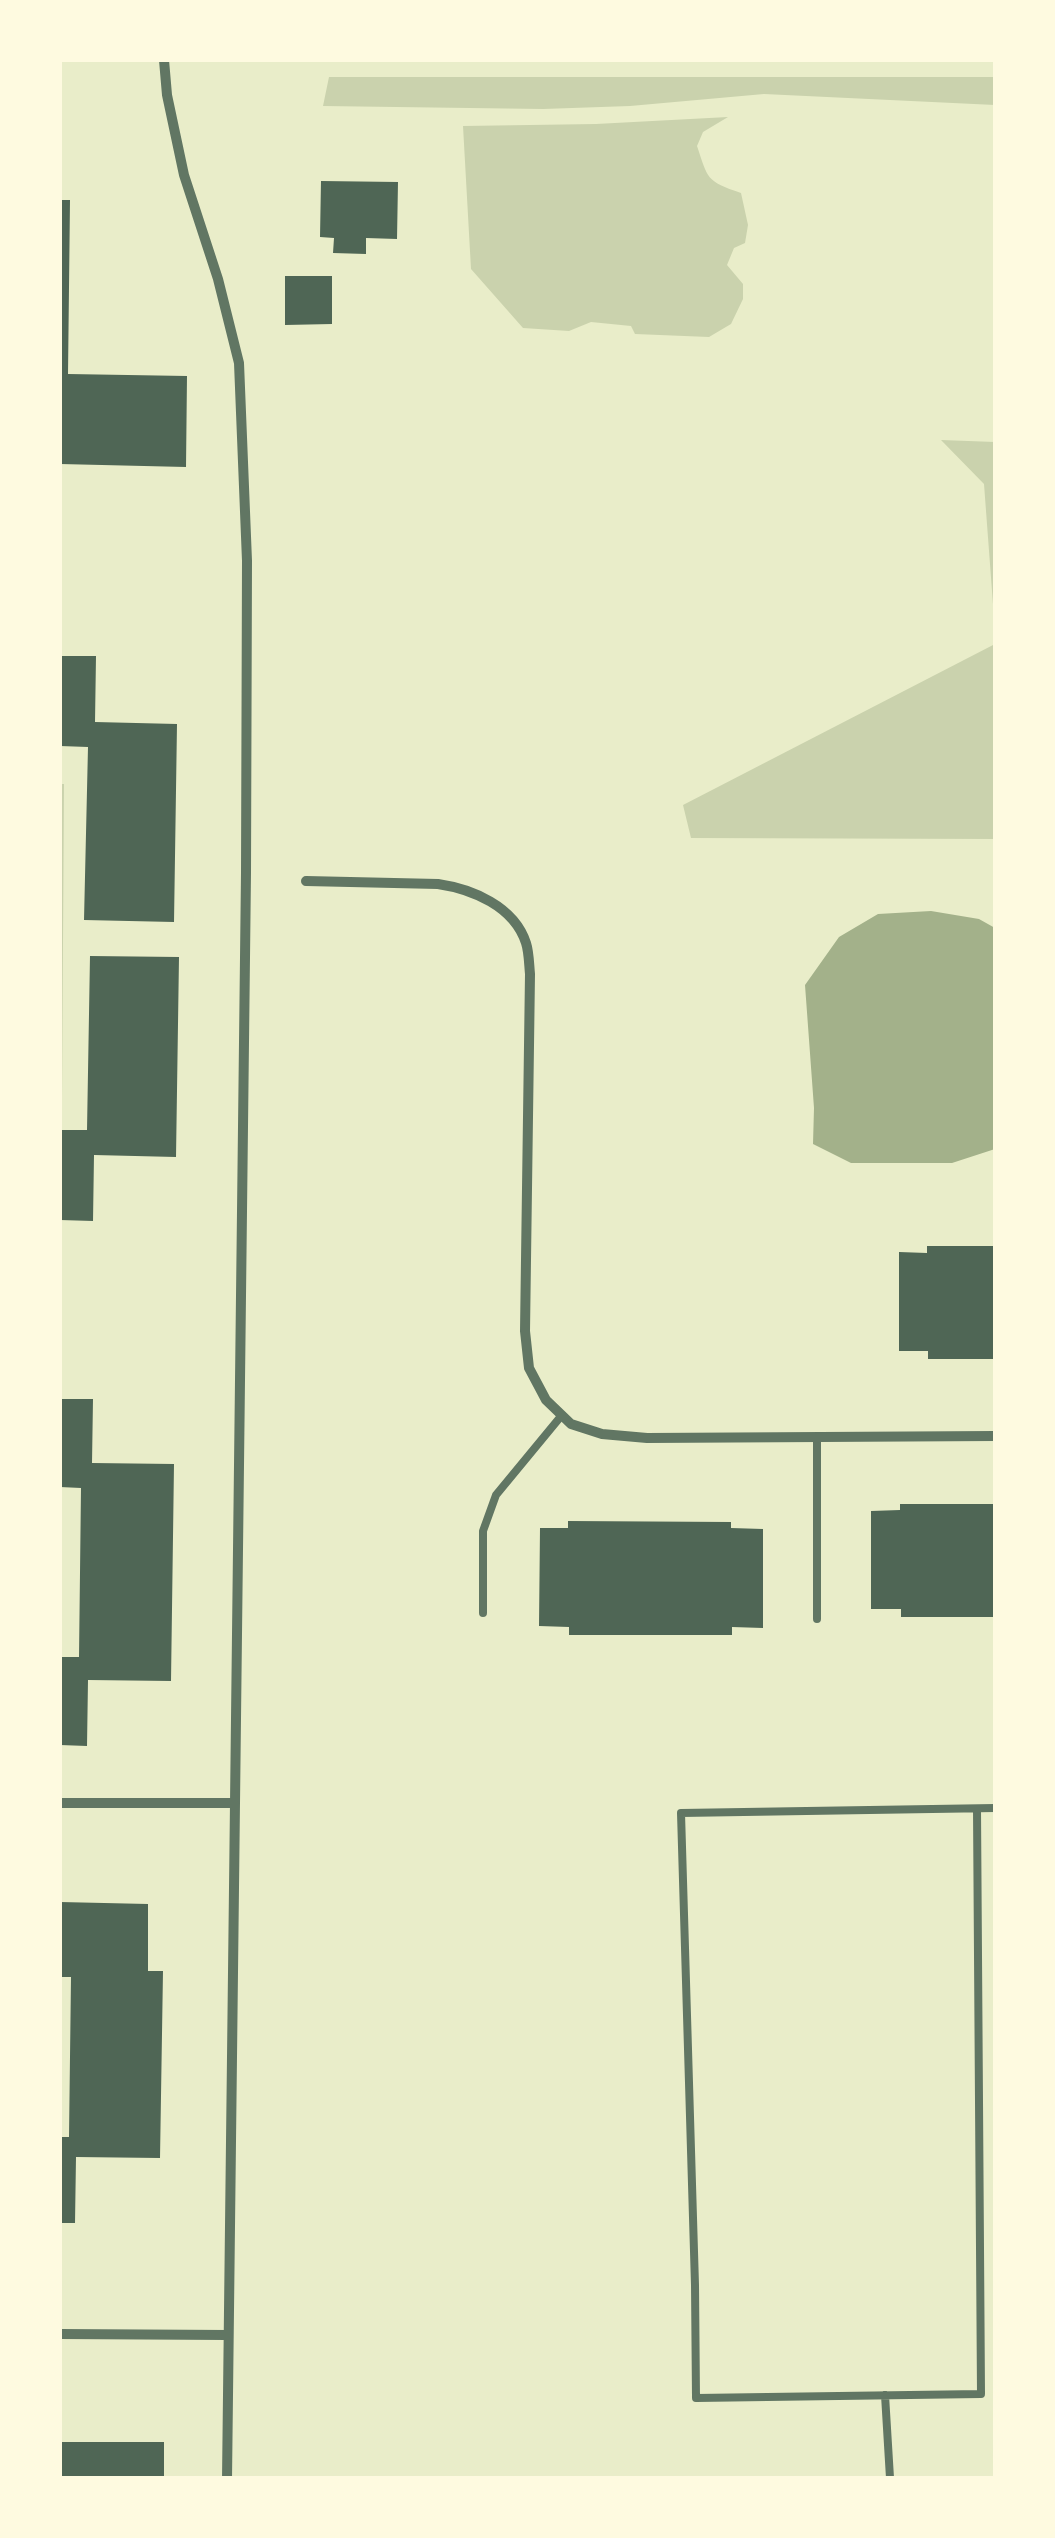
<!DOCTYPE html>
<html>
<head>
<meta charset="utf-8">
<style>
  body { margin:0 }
  #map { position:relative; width:1055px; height:2538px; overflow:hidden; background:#e9edc9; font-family:Mulish,sans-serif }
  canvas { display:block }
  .frame { position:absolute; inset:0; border:62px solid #fefae0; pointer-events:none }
</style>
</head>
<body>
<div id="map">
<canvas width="1055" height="2538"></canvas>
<div class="frame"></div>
</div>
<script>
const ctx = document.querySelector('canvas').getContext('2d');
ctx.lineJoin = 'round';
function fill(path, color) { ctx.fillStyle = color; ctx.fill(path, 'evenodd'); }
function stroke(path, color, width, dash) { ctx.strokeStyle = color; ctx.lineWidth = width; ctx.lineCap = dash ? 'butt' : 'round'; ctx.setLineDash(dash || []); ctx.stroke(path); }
const green = new Path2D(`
  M329,77H995V105L764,94L630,106L543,109L323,106Z
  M728,117L703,132L697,146C708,179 706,181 741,193L748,225L745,243L734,248L727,265L743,284V299L731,324L709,337L635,334L631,326L591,322L569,331L523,328L471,269L463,126L596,124Z
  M941,440L995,442V631L984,484Z
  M995,644V839L691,838L683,805Z
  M60,784H64L62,1097H60Z`);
const water = new Path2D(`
  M931,911L979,919L995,928V1149L952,1163H851L813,1144L814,1108L805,985L839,937L878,914Z`);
const building = new Path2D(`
  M321,181L398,182L397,239L366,238V254L333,253L334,238L320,237Z
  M60,200H70L68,374L187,376L186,467L60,464Z
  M285,276H332V324L285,325Z
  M60,656H96L95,722L177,724L174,922L84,920L88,747L60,746Z
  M90,956L179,957L176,1157L94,1155L93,1221L60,1220V1130H87Z
  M927,1246H995V1359H928V1351H899V1252L927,1253Z
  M60,1399H93L92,1463L174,1464L171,1681L88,1680L87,1746L60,1745V1657H79L81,1488L60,1487Z
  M900,1504H995V1617H901V1609H871V1511L900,1510Z
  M568,1521L731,1522V1528L763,1529V1628L732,1627V1635H569V1627L539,1626L540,1528H568Z
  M60,1902L148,1904V1971H163L160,2158L76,2157L75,2223H60V2137H69L71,1977H60Z
  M60,2442H164V2478H60Z`);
const service = new Path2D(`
  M817,1437V1619
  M483,1613V1531L496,1495L562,1415
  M977,1809L981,2394L696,2398L695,2285L681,1813L995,1808
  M885,2395L890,2478`);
const minor = new Path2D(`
  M164,60L167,95L184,175L218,279L239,363L247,561L246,873L227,2478
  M306,881L438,884C472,889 514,906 526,943C529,952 529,964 530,974L525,1331L529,1368L546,1400L571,1424L602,1434L647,1438L995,1436
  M60,1803H235
  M60,2334L227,2335`);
fill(green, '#cad2ad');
fill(water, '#a3b18a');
fill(building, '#4f6655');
stroke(service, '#617663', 8);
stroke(minor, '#617663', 10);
</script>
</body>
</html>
